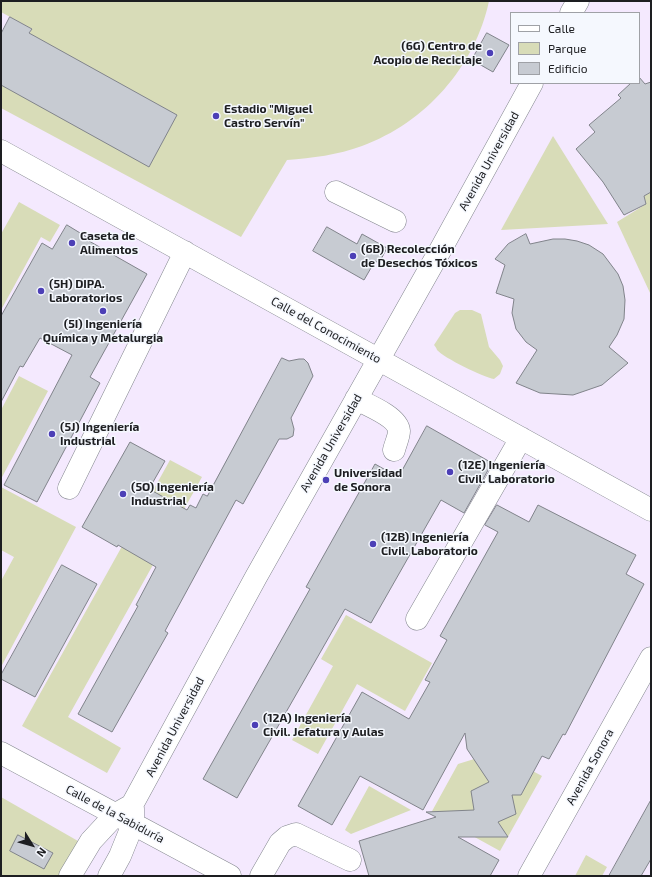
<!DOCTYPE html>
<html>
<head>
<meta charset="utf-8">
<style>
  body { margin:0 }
  #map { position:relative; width:652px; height:877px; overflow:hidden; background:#f5f8fe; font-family:"Exo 2",sans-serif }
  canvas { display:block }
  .frame { position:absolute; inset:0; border:2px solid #1d1e21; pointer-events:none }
  .legend { position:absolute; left:510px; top:12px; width:130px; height:72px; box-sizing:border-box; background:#f5f8fe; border:1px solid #9fa1a6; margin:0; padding:5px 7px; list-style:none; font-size:12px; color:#1d1e21 }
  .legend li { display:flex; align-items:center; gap:8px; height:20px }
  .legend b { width:20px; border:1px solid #9fa1a6 }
  .north { position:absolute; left:12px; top:825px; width:40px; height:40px; -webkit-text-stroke:3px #f5f8fe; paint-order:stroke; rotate:127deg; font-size:11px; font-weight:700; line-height:16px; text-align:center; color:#1d1e21 }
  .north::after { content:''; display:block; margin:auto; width:14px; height:18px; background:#1d1e21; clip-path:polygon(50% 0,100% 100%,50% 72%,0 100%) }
</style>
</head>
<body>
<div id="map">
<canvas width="652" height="877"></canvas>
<div class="frame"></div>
<ul class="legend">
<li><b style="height:5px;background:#fff"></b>Calle</li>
<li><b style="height:11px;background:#d8dcb8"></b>Parque</li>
<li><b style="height:11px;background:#c7cbd2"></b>Edificio</li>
</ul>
<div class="north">N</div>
</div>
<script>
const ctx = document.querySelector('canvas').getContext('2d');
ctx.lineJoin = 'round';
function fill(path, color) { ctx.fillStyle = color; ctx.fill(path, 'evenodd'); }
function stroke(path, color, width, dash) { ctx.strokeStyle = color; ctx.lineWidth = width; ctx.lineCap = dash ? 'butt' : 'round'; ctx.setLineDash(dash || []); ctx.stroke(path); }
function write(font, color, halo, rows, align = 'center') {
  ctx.font = font + ' "Exo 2",sans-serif'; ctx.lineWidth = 3; ctx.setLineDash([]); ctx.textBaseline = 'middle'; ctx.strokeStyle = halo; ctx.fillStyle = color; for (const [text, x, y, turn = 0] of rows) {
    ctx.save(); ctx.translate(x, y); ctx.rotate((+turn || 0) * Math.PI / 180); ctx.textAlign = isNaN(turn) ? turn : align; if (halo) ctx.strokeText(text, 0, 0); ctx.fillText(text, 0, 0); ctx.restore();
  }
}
const education = new Path2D(`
  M1,1H651V876H1ZM511,13H639V83H511Z`);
const green = new Path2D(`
  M1,1H489C475,67 425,123 362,146C338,155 312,158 287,160L241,237L1,108V83L32,29L1,12Z
  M553,136L608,224L501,230Z
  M651,192V295L617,222L646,204L644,196Z
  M19,202L60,225L50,242L41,237L1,310V234Z
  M460,310H472L481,314L489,347L500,360L503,366L500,374L494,379C483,377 444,358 437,350C437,349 435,346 434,345L455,313Z
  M19,376L48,391L1,479V410Z
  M170,460L202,477L68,717L121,748L107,773L22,726Z
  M1,487L76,527L1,667V581L14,557L1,550Z
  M346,615L432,663L405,711L357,684L318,754L292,740L333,666L321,659Z
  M497,752L542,776L500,851L431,813L458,764Z
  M369,786L411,810L351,834L345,830Z
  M1,797L78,841L59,876H1Z
  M586,855L607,867L602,876H575Z`);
const building = new Path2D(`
  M10,17L32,29L29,33L177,115L149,167L1,85V34Z
  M487,33L509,45L493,72L472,60Z
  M639,77L645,84L651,82V192L644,196L646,204L624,215L603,182L576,149L595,132L589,125L621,98L618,95L631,83H639Z
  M67,225L90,239L89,241L147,274L90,377L100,383L37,502L4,485L72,355L40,338L23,367L20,366L1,402V316L42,243L52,249Z
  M327,227L357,244L362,234L387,248L379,263L375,261L364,280L313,251Z
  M526,234L530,244L553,239H565L577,241L589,245L603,254L618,274L623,286L625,300L624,319L617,335L609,347L628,363L602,385L573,395L540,393L516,383L537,350L526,342L516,329L512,313L514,299L496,293L505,265L495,259L508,244Z
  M282,358L289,361L299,359H304L308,363L313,376L291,418L294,429L293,436L287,439H279L243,504L236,500L165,631L168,633L112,732L78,714L138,606L136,605L156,567L118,545L117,547L82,527L130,442L165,461L149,489L187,510L190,505L196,508L203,494L207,496Z
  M427,426L492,463L464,513L441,500L371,623L345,609L237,798L203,779L310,589L306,587L375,464L398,477Z
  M497,505L529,522L538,505L636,555L626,574L644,584L565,735L563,734L549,759L542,756L521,795H512L516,814L498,822L508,837H458L499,860L490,876H369L359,841L436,817L426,812L474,810L471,791L489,782L467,749L465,733L423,810L360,776L332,825L298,806L362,692L409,719L430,682L425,680L447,640L440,636L498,532L485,525Z
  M62,565L97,584L35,697L1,679V675Z
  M651,800V859L641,876H609Z
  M18,835L53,853L44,869L10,851Z`);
const minor = new Path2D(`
  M571,13L578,1
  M1,151L651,510
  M336,192L395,221
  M356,399C368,405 398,417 399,431C399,437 395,445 394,450
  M69,488L185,252
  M417,619L521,438
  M1,753L230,876
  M70,876L91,841L116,814L132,805L256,577L442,247L532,83
  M109,876L120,856L133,824V809
  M261,876L280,843L287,837L296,834L350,860
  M529,876L651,658`);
const markers = [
  [490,53,4,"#4c3fb6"],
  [216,116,4,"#4c3fb6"],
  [72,243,4,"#4c3fb6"],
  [353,256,4,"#4c3fb6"],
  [41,291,4,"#4c3fb6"],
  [103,311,4,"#4c3fb6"],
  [52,434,4,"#4c3fb6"],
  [450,472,4,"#4c3fb6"],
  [326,480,4,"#4c3fb6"],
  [123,494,4,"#4c3fb6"],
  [373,544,4,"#4c3fb6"],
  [255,725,4,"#4c3fb6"]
];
const poiNames = [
  ["(6G) Centro de",482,46,"right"],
  ["Acopio de Reciclaje",482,60,"right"],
  ["Estadio \"Miguel",224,109],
  ["Castro Servín\"",224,123],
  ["Caseta de",80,236],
  ["Alimentos",80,250],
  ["(6B) Recolección",361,249],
  ["de Desechos Tóxicos",361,263],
  ["(5H) DIPA.",49,284],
  ["Laboratorios",49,298],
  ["(5I) Ingeniería",103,324,"center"],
  ["Química y Metalurgia",103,338,"center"],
  ["(5J) Ingeniería",60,427],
  ["Industrial",60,441],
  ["(12E) Ingeniería",458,465],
  ["Civil. Laboratorio",458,479],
  ["Universidad",334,473],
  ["de Sonora",334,487],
  ["(5O) Ingeniería",131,487],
  ["Industrial",131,501],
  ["(12B) Ingeniería",381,537],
  ["Civil. Laboratorio",381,551],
  ["(12A) Ingeniería",263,718],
  ["Civil. Jefatura y Aulas",263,732]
];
const streetNames = [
  ["Avenida Universidad",489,161,-61],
  ["Calle del Conocimiento",326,330,29],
  ["Avenida Universidad",331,443,-60],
  ["Avenida Universidad",175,727,-62],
  ["Avenida Sonora",590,767,-61],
  ["Calle de la Sabiduría",115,814,28]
];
fill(education, '#f4e9fe');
fill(green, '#d8dcb8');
fill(building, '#c7cbd2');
stroke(building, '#81848b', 1);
stroke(minor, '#82868d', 23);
stroke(minor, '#fff', 22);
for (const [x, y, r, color] of markers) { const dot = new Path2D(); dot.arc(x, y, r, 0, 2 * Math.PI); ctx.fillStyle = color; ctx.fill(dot); stroke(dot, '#f5f8fe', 1.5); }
write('bold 12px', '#1d1e21', '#f5f8fe', poiNames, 'left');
write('12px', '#1d1e21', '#f5f8fe', streetNames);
</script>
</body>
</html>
